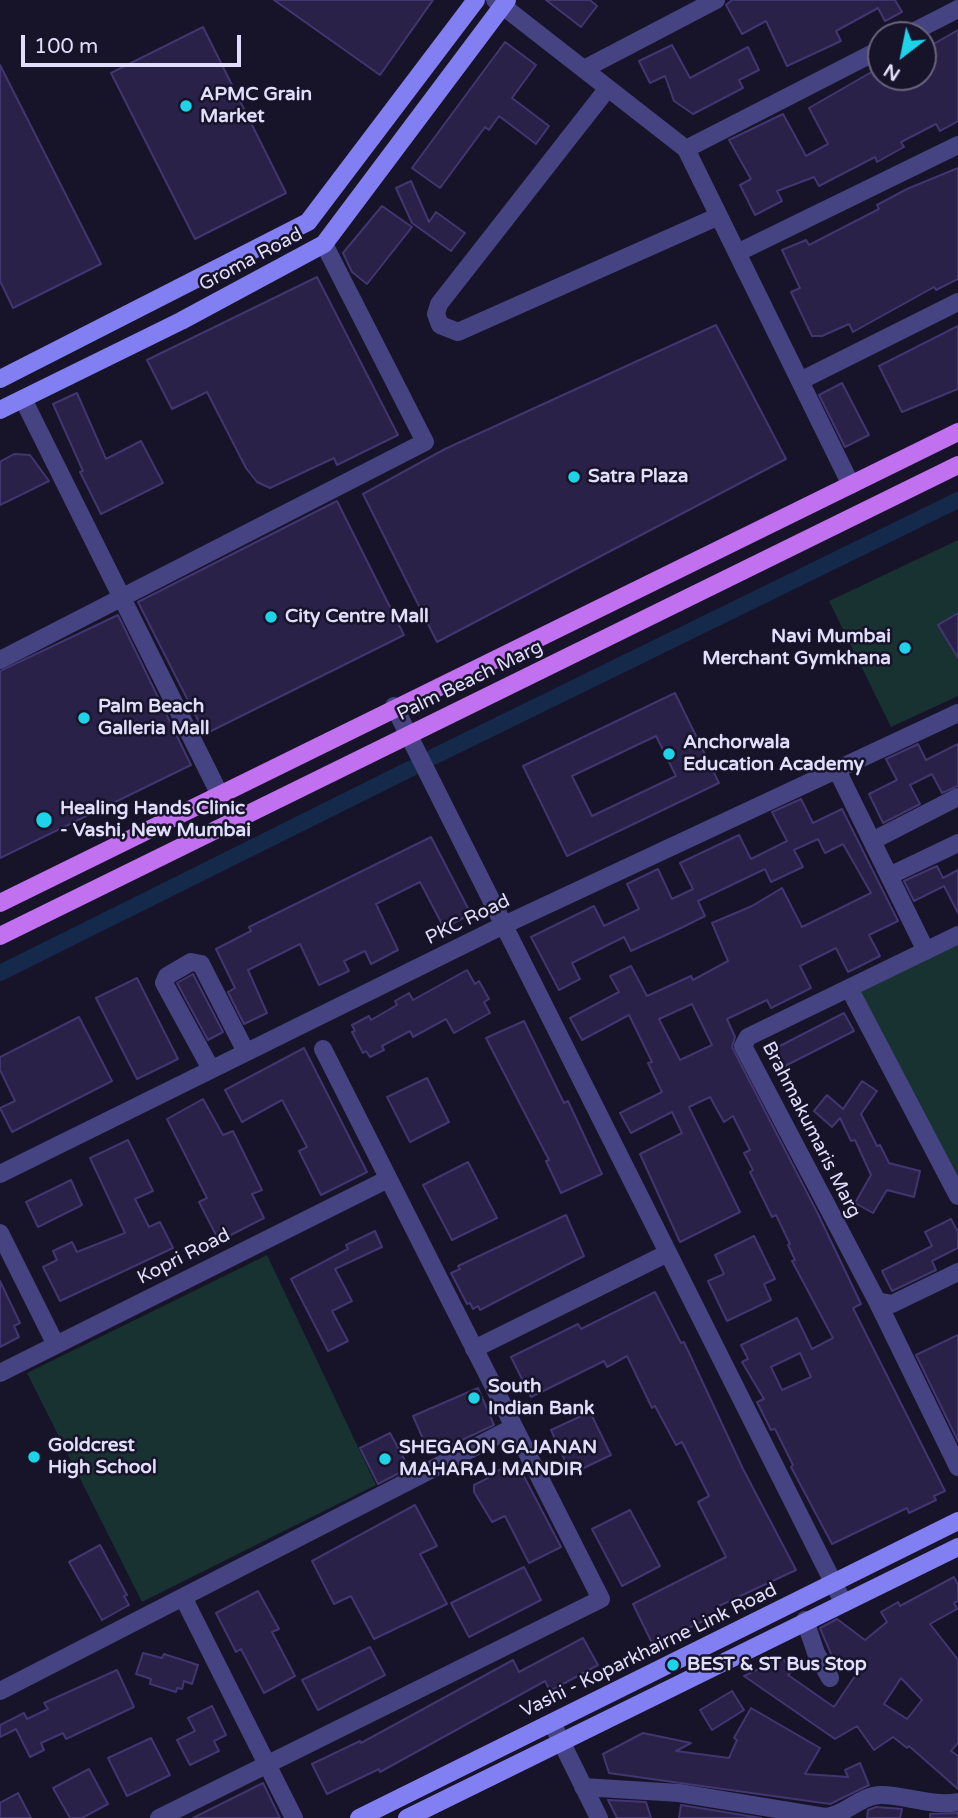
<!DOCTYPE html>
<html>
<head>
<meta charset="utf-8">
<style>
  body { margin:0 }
  #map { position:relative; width:958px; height:1818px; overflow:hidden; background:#171328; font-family:"Varela Round",sans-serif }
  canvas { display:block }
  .north { position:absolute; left:867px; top:21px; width:70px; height:70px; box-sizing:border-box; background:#171328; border:2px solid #68647d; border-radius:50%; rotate:212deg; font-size:19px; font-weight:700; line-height:28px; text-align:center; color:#e1defc }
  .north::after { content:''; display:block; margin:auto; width:24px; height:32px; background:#1ed3e8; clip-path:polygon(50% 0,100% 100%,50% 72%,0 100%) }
  .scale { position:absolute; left:21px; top:35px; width:220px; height:32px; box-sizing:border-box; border:4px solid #e1defc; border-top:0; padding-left:9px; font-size:21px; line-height:24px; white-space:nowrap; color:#e1defc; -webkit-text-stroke:5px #171328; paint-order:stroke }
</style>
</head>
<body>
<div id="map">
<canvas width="958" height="1818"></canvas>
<div class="north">N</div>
<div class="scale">100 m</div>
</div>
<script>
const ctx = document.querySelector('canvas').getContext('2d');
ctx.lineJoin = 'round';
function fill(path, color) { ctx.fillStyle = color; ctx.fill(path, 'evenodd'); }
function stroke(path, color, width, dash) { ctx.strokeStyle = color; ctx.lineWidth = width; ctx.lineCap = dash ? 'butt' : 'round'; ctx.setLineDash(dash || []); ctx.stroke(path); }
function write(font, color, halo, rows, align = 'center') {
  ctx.font = font + ' "Varela Round",sans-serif'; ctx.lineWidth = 5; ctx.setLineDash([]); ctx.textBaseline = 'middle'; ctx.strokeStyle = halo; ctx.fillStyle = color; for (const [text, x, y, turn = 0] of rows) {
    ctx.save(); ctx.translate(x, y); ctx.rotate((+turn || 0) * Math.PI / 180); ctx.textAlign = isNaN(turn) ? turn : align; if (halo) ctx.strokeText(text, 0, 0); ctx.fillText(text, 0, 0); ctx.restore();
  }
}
const green = new Path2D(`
  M958,540V696L891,727L829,601Z
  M958,935V1196L849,988Z
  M267,1255L376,1485L142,1602L27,1373Z`);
const canal = new Path2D(`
  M433,757L958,500
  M0,973L412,768`);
const building = new Path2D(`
  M274,0H433L380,75Z
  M546,0H590L597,6L581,27Z
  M732,0H895L902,12L885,21L878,8L836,31L841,41L787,66L766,21L742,34L726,5Z
  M203,27L286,193L195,239L111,73Z
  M958,30V121L940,131L936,124L901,142L904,147L877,162L875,157L819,186L814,177L777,191L782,201L755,215L740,185L751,179L729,140L783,114L806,156L828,144L809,108L875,70L879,77H923V50Z
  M505,42L536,65L512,98L549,126L536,144L499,116L489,130L485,127L440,188L412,168Z
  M672,45L690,78L748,47L759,70L739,80L743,88L693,114L674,101L665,76L650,83L639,61Z
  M0,65L101,264L13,308L0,281Z
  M958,168V279L936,290L934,287L853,332L849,324L822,336H812L791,292L800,288L782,250L806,240L809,245L879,209L877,205L907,189Z
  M411,181L429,222L436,212L465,233L451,251L412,223L396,188Z
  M382,206L412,227L367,284L352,272L343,253Z
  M317,277L398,435L337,465L334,458L270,488L257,482L246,468L207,392L172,409L147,360Z
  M716,325L786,459L437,642L363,494L445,449Z
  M958,326V389L902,412L879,366Z
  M842,383L869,435L845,447L819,395Z
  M77,393L106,459L141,441L163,483L101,514L80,472L83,471L53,404Z
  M14,454L30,455L49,481L0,505V462Z
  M337,501L404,635L205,734L138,602Z
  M958,613V658L938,625Z
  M118,615L191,765L0,858V671Z
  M675,693L719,783L567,856L523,766ZM656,736L676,776L592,816L572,776Z
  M918,744L926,760L958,744V786L942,793L932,774L910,785L920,804L883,823L869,794L897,780L886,759Z
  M801,799L813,823L842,809L898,921L869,935L880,956L848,972L836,948L800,966L811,988L771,1008L767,1000L727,1019L735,1037L732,1047L818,1214L861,1304L853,1308L945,1491L934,1496L936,1500L909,1513L907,1508L832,1544L791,1467L793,1465L775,1429L771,1430L757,1402L764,1399L742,1362L748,1359L741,1345L797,1318L812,1349L833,1338L792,1261L795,1260L788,1245L790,1244L776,1215L772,1217L750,1172L753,1170L744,1153L750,1150L733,1116L724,1122L710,1097L689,1107L740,1212L680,1242L640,1154L682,1133L672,1112L631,1133L620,1113L662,1092L648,1063L652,1062L629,1015L582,1040L570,1018L619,992L610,976L631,966L647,996L691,976L693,980L728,961L712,923L752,906L782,888L802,927L871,893L843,844L825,853L818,839L794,850L803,867L771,882L765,869L698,901L705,916L681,928L631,951L624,937L572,963L580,979L559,990L531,937L594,906L604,926L639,909L627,884L658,869L672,899L693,889L680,863L739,835L751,859L787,841L772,812ZM692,1004L712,1045L680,1060L659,1019ZM800,1353L811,1377L782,1390L771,1367Z
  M431,837L471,914L444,928L420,882L376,904L398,950L371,964L365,951L344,961L349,971L319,985L300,944L248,970L267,1013L244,1024L228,992L235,988L216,949L251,931L249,927Z
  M937,866L943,878L958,870V913L944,886L914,901L904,881Z
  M467,970L475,984L479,981L489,999L484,1002L490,1013L454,1033L446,1019L413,1037L410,1031L382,1046L384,1050L370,1057L366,1051L363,1053L352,1032L355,1031L352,1025L369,1016L371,1020L397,1005L395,1001L409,993L413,1000Z
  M193,974L223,1032L208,1040L177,983Z
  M137,978L178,1059L137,1079L96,998Z
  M844,1013L854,1031L779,1069L770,1051Z
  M79,1017L112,1081L12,1132L0,1108L15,1101L0,1070V1057Z
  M524,1021L564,1103L568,1101L602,1174L561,1193L546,1161L549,1160L486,1038Z
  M304,1048L367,1172L321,1195L299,1151L307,1147L282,1100L242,1122L225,1090Z
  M427,1078L449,1122L410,1142L387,1097Z
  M862,1081L877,1091L861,1114L877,1146L880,1145L889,1163L920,1171L914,1197L887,1190L873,1213L855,1203L871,1175L855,1140L851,1141L840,1118L832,1127L814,1111L827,1095L843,1109Z
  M203,1099L223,1135L233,1131L262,1190L252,1194L264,1218L219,1241L199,1202L207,1198L167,1119Z
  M128,1140L153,1191L135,1199L149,1227L160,1222L173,1248L60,1301L43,1267L57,1260L53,1251L72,1242L77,1252L125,1233L90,1158Z
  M468,1162L497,1218L452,1240L423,1185Z
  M71,1180L82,1205L38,1227L26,1202Z
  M566,1215L584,1256L480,1310L478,1306L473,1309L470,1303L467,1304L451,1273L460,1269L458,1266Z
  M951,1219L958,1232V1248L932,1261L936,1270L892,1291L882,1271L932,1246L925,1232Z
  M375,1231L382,1247L335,1269L352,1301L332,1311L348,1341L328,1351L291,1279L348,1249L346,1245Z
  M754,1236L775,1279L764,1284L771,1300L727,1321L708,1281L724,1274L715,1255Z
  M0,1281L20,1323L14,1326L19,1337L0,1347Z
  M655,1292L681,1343L684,1342L743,1469L796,1570L719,1606L722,1612L653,1645L633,1604L726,1557L698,1502L709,1496L682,1442L676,1445L655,1406L652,1408L627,1356L607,1367L604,1361L531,1397L511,1357L578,1324L581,1329Z
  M958,1335V1441L916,1355Z
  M478,1388L494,1425L430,1455L413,1416Z
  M590,1412L611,1455L571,1474L551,1430Z
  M390,1433L409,1468L378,1484L360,1448Z
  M517,1463L561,1547L529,1563L505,1516L492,1522L474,1492V1485L488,1478L487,1475Z
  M415,1505L437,1546L420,1554L447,1604L374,1639L351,1596L334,1604L312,1561Z
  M630,1510L660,1566L622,1586L592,1529Z
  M100,1545L127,1595L124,1596L129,1605L102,1620L69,1562Z
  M524,1567L541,1600L469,1637L451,1603Z
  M954,1577L958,1585V1601L954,1603L957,1609L930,1624L958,1660V1743L951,1751L958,1756V1789L909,1746L907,1748L893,1737L874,1750L857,1726L835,1739L744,1676L782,1658L793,1670L788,1675L834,1707L857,1673L836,1658L834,1661L820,1628L837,1619L865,1640L887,1622L881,1612L898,1602L900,1606ZM901,1678L922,1700L907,1719L884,1704Z
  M258,1591L279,1629L272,1632L295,1676L264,1693L241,1649L236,1652L216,1613Z
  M583,1638L598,1665L550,1691L545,1681L380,1772L379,1769L327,1794L312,1764L360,1741L361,1743L513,1660L519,1672Z
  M370,1647L385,1675L318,1710L302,1680Z
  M143,1653L162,1658L164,1654L198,1665L192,1684L184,1681L182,1689L177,1688L176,1692L150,1684L151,1679L136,1674Z
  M117,1670L134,1707L66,1739L63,1733L41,1743L44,1750L30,1757L16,1729L0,1737V1725L24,1713L27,1719L48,1709L44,1703Z
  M732,1691L744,1710L712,1730L700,1710Z
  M212,1706L226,1735L214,1741L219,1751L190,1765L177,1740L195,1731L188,1718Z
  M751,1708L820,1748L805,1774L848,1777L845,1770L860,1763L869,1785L830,1804L609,1773L603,1754L643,1733L691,1743L676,1751L729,1758L737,1740L734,1738Z
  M151,1738L170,1775L127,1796L108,1758Z
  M89,1769L108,1804L82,1818H70L53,1788Z
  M263,1783L280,1818H193Z
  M18,1793L31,1818H0V1803Z
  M608,1800L646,1802L651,1818H617Z
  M681,1805L761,1818H679Z
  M876,1807L902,1809L900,1818H867L868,1810Z
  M958,1813V1818H930V1814Z`);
const minor = new Path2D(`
  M495,0L686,149L851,485
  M907,35L958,9
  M584,69L716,0
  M608,88L439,304L436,314L440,325L458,332L719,216
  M686,149L881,49
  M737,253L958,145
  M800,381L958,302
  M23,399L219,793
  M0,660L425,442L324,244
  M394,706L843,1602
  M837,770L926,951
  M872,841L958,797
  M889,876L958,843
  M958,935L748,1037L743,1046L877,1301L958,1467
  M849,988L958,1196
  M211,1069L164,983L167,976L191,962L201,964L246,1052
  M0,1174L504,925L958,713
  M0,1233L56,1345
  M877,1301L892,1304L958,1272
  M474,1349L668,1253
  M0,1373L388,1179
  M183,1597L294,1818
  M805,1620L816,1653L830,1678
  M0,1691L514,1427
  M552,1723L599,1818
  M583,1787L679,1793L825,1817C845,1816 860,1795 881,1795C906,1795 933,1807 958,1802
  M159,1818L601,1599L323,1049`);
const secondary = new Path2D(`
  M0,379L308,222L476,0
  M0,410L181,321L324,244L507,0
  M359,1818L958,1521
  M407,1818L958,1547`);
const primary = new Path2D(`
  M0,903L958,432
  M0,936L958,465`);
const markers = [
  [186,106,7,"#1ed3e8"],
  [574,477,7,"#1ed3e8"],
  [271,617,7,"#1ed3e8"],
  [905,648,7,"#1ed3e8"],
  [84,718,7,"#1ed3e8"],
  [669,754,7,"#1ed3e8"],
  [44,820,9,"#1ed3e8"],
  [474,1398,7,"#1ed3e8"],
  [34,1457,7,"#1ed3e8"],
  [385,1459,7,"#1ed3e8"],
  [673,1665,7,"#1ed3e8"]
];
const poiNames = [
  ["APMC Grain",200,95],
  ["Market",200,117],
  ["Satra Plaza",588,477],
  ["City Centre Mall",285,617],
  ["Navi Mumbai",891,637,"right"],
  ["Merchant Gymkhana",891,659,"right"],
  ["Palm Beach",98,707],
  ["Galleria Mall",98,729],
  ["Anchorwala",683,743],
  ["Education Academy",683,765],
  ["Healing Hands Clinic",60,809],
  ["- Vashi, New Mumbai",60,831],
  ["South",488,1387],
  ["Indian Bank",488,1409],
  ["Goldcrest",48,1446],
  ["High School",48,1468],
  ["SHEGAON GAJANAN",399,1448],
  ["MAHARAJ MANDIR",399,1470],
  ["BEST & ST Bus Stop",687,1665]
];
const streetNames = [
  ["Groma Road",251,260,-28],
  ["Palm Beach Marg",470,681,-26],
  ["PKC Road",468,920,-26],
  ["Brahmakumaris Marg",811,1130,63],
  ["Kopri Road",184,1257,-27],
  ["Vashi - Koparkhairne Link Road",649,1651,-26]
];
fill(green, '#173231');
stroke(canal, '#15294b', 16);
fill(building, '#292147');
stroke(building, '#423671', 2);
stroke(minor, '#464382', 18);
stroke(secondary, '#827ff2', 18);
stroke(primary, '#c170f0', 18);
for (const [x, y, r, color] of markers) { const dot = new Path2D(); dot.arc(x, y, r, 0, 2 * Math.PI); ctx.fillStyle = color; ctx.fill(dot); stroke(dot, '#171328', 2.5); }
write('bold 19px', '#e1defc', '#171328', poiNames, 'left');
write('19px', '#e1defc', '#171328', streetNames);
</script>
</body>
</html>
